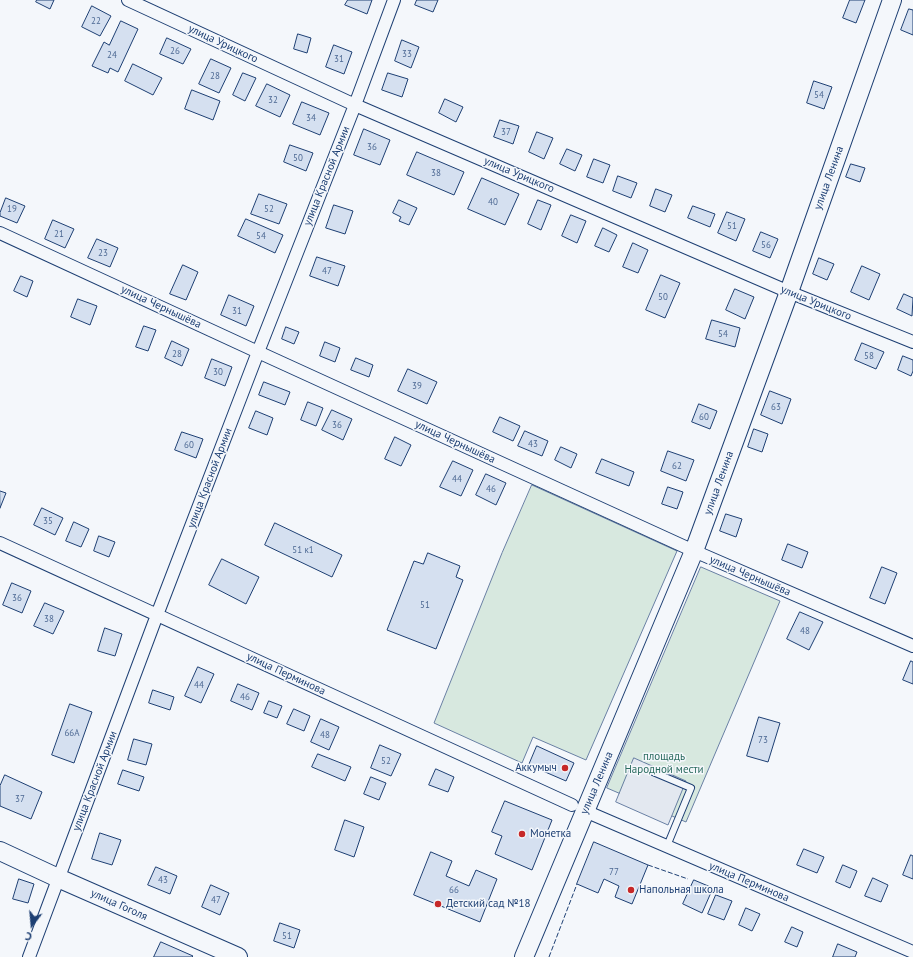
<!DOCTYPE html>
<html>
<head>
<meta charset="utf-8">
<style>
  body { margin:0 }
  #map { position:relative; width:913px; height:957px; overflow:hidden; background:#f4f7fb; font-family:"PT Sans",sans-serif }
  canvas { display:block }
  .north { position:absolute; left:12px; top:905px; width:40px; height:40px; -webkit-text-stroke:3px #f4f7fb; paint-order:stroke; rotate:196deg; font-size:11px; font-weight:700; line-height:16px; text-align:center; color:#1d3f73 }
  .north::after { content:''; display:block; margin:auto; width:14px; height:18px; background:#1d3f73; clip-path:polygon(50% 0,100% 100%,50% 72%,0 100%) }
</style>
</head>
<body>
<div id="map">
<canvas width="913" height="957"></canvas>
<div class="north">С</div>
</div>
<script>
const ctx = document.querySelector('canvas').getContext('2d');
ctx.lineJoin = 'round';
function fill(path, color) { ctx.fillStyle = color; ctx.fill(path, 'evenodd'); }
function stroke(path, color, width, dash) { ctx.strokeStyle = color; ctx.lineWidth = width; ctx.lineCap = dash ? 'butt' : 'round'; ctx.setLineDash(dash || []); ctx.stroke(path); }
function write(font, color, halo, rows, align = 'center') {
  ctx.font = font + ' "PT Sans",sans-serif'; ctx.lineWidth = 3; ctx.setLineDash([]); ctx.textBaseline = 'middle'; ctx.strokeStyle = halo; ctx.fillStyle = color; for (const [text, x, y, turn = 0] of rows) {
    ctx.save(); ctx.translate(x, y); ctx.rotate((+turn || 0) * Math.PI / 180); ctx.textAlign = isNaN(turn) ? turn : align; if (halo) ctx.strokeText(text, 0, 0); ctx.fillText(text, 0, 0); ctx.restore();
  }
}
const green = new Path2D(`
  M532,485L677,551L586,760L533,737L522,763L434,723L502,553Z
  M701,567L780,601L686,822L607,788Z`);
const parking = new Path2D(`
  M634,758L686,781L668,825L616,802Z`);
const building = new Path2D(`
  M37,0H54L50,9L36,2Z
  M348,0H372L367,14L345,5Z
  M417,0H438L433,12L415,5Z
  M850,0H865L856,23L843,18Z
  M92,6L111,16L100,36L82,27Z
  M909,9L913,10V35L901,30Z
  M121,21L138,29L118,72L110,68L108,73L92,66L104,42L109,45Z
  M298,34L311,38L307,53L294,49Z
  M167,38L191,49L183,64L160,54Z
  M402,40L419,47L411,68L395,61Z
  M334,45L352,52L344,74L326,67Z
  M211,59L231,68L219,93L199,84Z
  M133,64L162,78L153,95L125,81Z
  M243,73L256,78L245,101L233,95Z
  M388,73L408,79L402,97L382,90Z
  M814,81L832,87L824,109L807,103Z
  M267,84L290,95L280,117L256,106Z
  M192,90L220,101L213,120L185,109Z
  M445,99L463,107L456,122L439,113Z
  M302,102L329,113L320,135L293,124Z
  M500,120L519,126L513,144L494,137Z
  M364,129L390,140L380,165L354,155Z
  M537,132L553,138L544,159L529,152Z
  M290,145L313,153L306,171L284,162Z
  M567,149L582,155L575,171L560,164Z
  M417,152L464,172L454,195L407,175Z
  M594,159L610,165L603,183L587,177Z
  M851,164L865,168L860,182L846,177Z
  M618,176L637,183L631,198L613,191Z
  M482,178L519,194L505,225L468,209Z
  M656,189L672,195L665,212L650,206Z
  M259,194L287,204L279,224L251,214Z
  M6,198L25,206L17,223L0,216V213Z
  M399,200L417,208L409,225L399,221L401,217L393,213Z
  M538,200L551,205L541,230L528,224Z
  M334,205L353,211L345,234L326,228Z
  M693,206L715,214L710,227L688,218Z
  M727,212L745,219L736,241L718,233Z
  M571,215L586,221L577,243L562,236Z
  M246,219L283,235L275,253L238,236Z
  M53,220L74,229L65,248L45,239Z
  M603,228L617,235L609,252L595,246Z
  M761,232L778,239L770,258L753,251Z
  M97,239L118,248L110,267L88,258Z
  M633,243L648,250L638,273L623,267Z
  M317,257L345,266L338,286L310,276Z
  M819,258L834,264L827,280L813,274Z
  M183,265L198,272L186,300L170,294Z
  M862,266L880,274L869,300L851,292Z
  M661,275L680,283L665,318L646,310Z
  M21,276L33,281L27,297L14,291Z
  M735,289L754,297L745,319L726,310Z
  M904,294L913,298L912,316L897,309Z
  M229,295L254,306L246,326L221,315Z
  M78,299L97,306L90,325L71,317Z
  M712,320L740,328L735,347L706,339Z
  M144,326L156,330L148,351L136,347Z
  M286,327L299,332L294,344L282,339Z
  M172,341L189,349L182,366L165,358Z
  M325,342L340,348L335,362L320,356Z
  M862,343L884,352L876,369L855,360Z
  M903,356L913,360V371L911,376L898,370Z
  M356,358L373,365L369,377L351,370Z
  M212,359L232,367L225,386L205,378Z
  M408,369L437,382L427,404L398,391Z
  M264,382L290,392L285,405L259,395Z
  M770,391L791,399L782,424L761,415Z
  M308,402L323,408L316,426L301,420Z
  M699,404L717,411L710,429L692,422Z
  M332,410L352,419L343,440L322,430Z
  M256,411L273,418L267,435L249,428Z
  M500,417L520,426L513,441L493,432Z
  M754,429L768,434L762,452L748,447Z
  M525,431L548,441L542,456L518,446Z
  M182,432L203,439L196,458L175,450Z
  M395,437L411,445L401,466L385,459Z
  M561,447L577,454L571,468L555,460Z
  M668,451L694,460L686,481L661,471Z
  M602,459L634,472L629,486L596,473Z
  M453,461L473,470L461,496L440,487Z
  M486,474L506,483L496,505L476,495Z
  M668,487L683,492L677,509L662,504Z
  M0,491L6,493L0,508Z
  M42,508L63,518L55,535L34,525Z
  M726,514L742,519L736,537L720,531Z
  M74,522L89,529L81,547L66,541Z
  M275,523L342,555L332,577L265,545Z
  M99,536L115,542L109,557L94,551Z
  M788,544L808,552L802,568L782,560Z
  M428,553L460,566L456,577L463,580L436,649L387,630L414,561L423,564Z
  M222,559L259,577L246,604L209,585Z
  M882,567L897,573L885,604L870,598Z
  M12,583L31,591L22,613L3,605Z
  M45,603L64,611L53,634L34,626Z
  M800,612L823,622L809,650L787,639Z
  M105,628L122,634L115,656L98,651Z
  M911,661L913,662V684L903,680Z
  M198,667L214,674L201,703L185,696Z
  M238,684L259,693L252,710L231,701Z
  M153,690L174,697L170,710L149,703Z
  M269,701L282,706L277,718L264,713Z
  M70,704L92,712L74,763L52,755Z
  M294,709L310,716L304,731L287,724Z
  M759,717L780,723L768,762L747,756Z
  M321,719L339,727L329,750L311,742Z
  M134,739L152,744L146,765L128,760Z
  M380,745L401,754L391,776L371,768Z
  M537,746L574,763L566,781L529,765Z
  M318,754L351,767L345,781L312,767Z
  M436,769L454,777L448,792L429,785Z
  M123,770L144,777L139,791L118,784Z
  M5,775L42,792L31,819L0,806V786Z
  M371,777L386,783L379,800L364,794Z
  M505,801L552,820L532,870L495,854L502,836L492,832Z
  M345,820L364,827L354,857L335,850Z
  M100,833L121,840L112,865L92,859Z
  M594,842L648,865L632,904L615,897L619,886L604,879L598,893L577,884Z
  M804,849L824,857L817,873L797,865Z
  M431,852L452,861L446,876L469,886L476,870L497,879L480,922L414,895Z
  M911,855L913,856V879L903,875Z
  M843,865L857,871L850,888L836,882Z
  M156,867L177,876L170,894L148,885Z
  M873,878L888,885L881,902L865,896Z
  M19,879L34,884L28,903L13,899Z
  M694,880L713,888L702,913L683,904Z
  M211,885L229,893L220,915L202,907Z
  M716,895L732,901L724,920L708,914Z
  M746,908L760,914L752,931L739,925Z
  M280,923L300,930L294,948L274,941Z
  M792,927L803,932L797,947L785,942Z
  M161,942L193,956L192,957H154Z
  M838,944L857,952L855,957H833Z`);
const lane = new Path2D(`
  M653,772L691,788L667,846`);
const street = new Path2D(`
  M128,0L355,105L789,292L913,342
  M0,233L258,352L694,551L913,646
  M0,543L572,805
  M585,811L913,952
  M29,957L157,615L258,352L355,105L394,0`);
const secondary = new Path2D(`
  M0,851L58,878L238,957
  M524,957L694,551L789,292L892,0`);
const fence = new Path2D(`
  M648,865L688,879
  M549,957L577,884`);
const markers = [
  [565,768,4,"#c62828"],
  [522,834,4,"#c62828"],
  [631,890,4,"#c62828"],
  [438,904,4,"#c62828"]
];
const numberNames = [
  ["22",96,21],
  ["26",175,51],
  ["33",407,54],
  ["24",112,55],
  ["31",339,59],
  ["28",215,76],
  ["54",819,95],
  ["32",273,100],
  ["34",311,118],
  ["37",506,132],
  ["36",372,147],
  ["50",298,158],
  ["38",436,173],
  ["40",493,202],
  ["19",12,209],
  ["52",269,209],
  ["51",732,226],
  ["21",59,234],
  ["54",261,236],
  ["56",766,245],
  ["23",103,253],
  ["47",327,271],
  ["50",663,297],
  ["31",237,311],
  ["54",723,334],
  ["28",177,354],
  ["58",869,356],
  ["30",218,372],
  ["39",417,386],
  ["63",776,407],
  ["60",704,417],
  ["36",337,425],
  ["43",533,444],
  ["60",189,445],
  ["62",677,466],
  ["44",457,479],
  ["46",491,489],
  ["35",48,521],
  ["51 к1",303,550],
  ["36",17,598],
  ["51",425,605],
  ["38",49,619],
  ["48",805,631],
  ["44",199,685],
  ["46",245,697],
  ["66А",72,733],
  ["48",325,735],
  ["73",763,740],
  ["52",386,761],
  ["37",20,799],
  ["77",614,872],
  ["43",163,880],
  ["66",454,890],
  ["47",216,900],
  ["51",287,936]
];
const streetNames = [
  ["улица Урицкого",223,44,25],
  ["улица Урицкого",519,175,23],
  ["улица Красной Армии",327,176,-68],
  ["улица Ленина",829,178,-70],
  ["улица Урицкого",816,303,22],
  ["улица Чернышёва",161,307,25],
  ["улица Чернышёва",455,442,25],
  ["улица Красной Армии",210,478,-69],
  ["улица Ленина",719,483,-70],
  ["улица Чернышёва",750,576,23],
  ["улица Перминова",286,674,25],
  ["улица Красной Армии",95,781,-69],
  ["улица Ленина",597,783,-67],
  ["улица Перминова",749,882,23],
  ["улица Гоголя",119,905,24]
];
const parkNames = [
  ["площадь",664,757],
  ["Народной мести",664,770]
];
const poiNames = [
  ["Аккумыч",557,768,"right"],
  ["Монетка",530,834],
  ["Напольная школа",639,890],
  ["Детский сад №18",446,904]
];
fill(green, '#d7e8df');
stroke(green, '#687fa3', 1);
fill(parking, '#e3e8f0');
stroke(parking, '#687fa3', 1);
fill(building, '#d5e0f0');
stroke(building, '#1d3f73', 1);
stroke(lane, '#1d3f73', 8);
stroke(street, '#1d3f73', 14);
stroke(secondary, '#1d3f73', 20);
stroke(lane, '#f4f7fb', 6);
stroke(street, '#f4f7fb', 12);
stroke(secondary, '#f4f7fb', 18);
stroke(fence, '#1d3f73', 1, [5, 2]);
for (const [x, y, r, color] of markers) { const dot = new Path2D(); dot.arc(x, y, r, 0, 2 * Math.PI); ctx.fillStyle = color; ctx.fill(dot); stroke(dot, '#f4f7fb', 1.5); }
write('9px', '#4b6792', null, numberNames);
write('11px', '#1d3f73', '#f4f7fb', streetNames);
write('11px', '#2c6c60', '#f4f7fb', parkNames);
write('11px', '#1d3f73', '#f4f7fb', poiNames, 'left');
</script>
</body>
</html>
